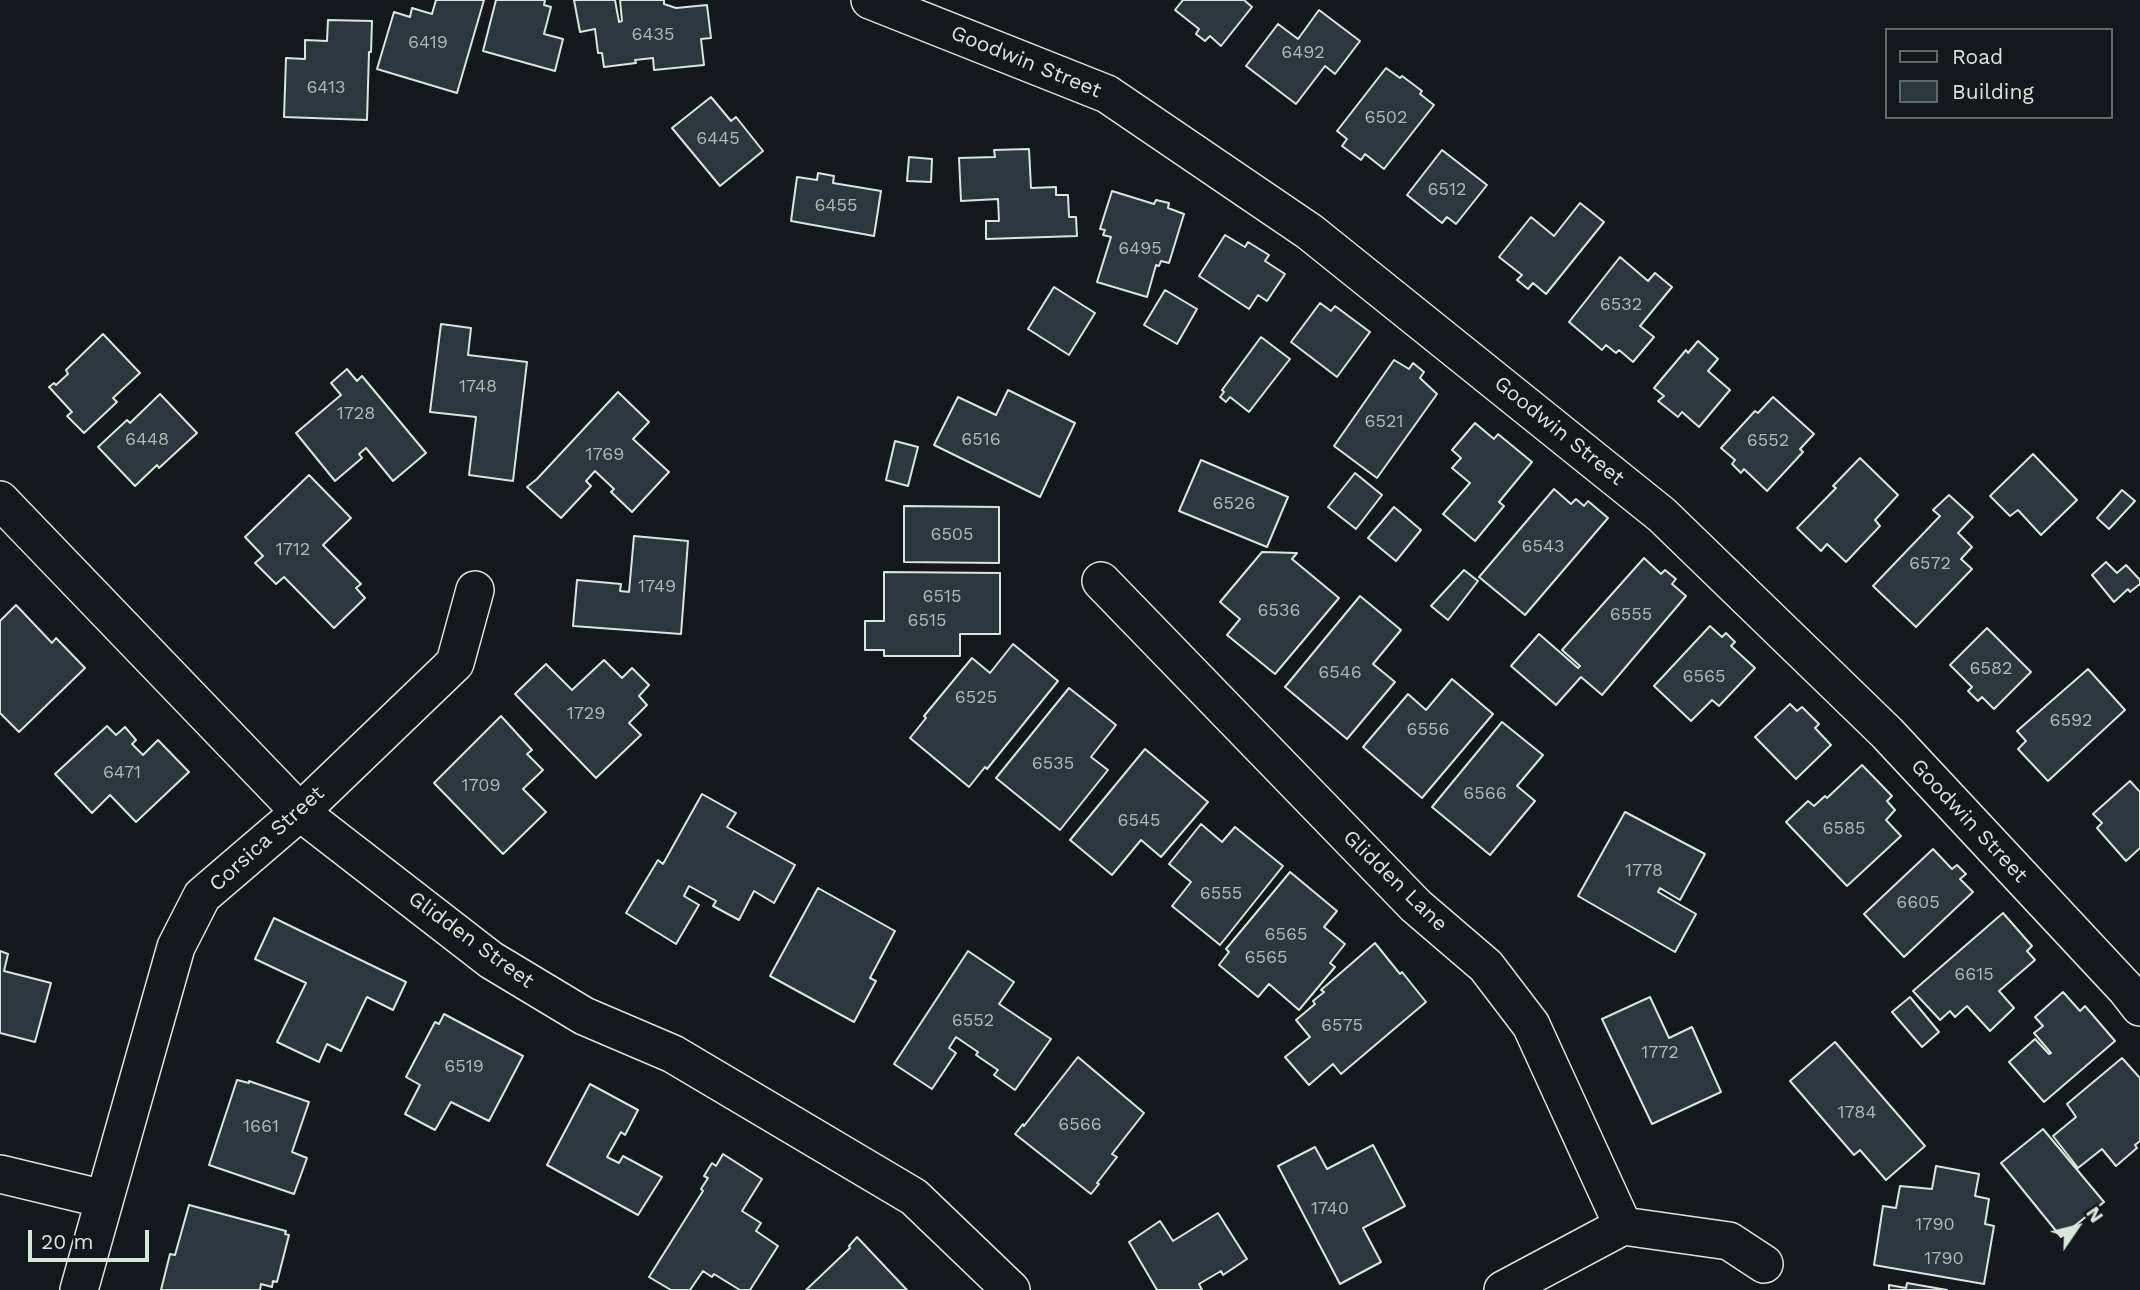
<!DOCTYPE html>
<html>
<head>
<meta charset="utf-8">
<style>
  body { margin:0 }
  #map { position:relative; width:2140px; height:1290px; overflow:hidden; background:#14181c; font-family:"Work Sans",sans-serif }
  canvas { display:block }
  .legend { position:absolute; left:1885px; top:28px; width:228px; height:91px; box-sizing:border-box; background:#14181c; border:2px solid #626a69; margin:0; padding:9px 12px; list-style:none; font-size:21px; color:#d8e6dc }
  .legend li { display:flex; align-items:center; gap:14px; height:35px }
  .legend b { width:35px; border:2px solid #626a69 }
  .north { position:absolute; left:2042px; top:1192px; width:70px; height:70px; -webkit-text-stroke:5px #14181c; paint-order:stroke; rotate:55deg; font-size:19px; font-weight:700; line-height:28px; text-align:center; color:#d8e6dc }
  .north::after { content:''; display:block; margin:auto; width:24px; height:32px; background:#d8e6dc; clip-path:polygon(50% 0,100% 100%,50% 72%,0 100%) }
  .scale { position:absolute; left:28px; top:1230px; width:121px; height:32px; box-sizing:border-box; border:4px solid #d8e6dc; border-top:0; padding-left:9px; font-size:21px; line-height:24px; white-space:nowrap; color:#d8e6dc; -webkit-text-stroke:5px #14181c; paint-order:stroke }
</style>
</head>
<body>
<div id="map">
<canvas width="2140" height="1290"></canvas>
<ul class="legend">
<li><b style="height:9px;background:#14181c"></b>Road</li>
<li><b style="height:19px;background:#2c363c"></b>Building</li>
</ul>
<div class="north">N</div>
<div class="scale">20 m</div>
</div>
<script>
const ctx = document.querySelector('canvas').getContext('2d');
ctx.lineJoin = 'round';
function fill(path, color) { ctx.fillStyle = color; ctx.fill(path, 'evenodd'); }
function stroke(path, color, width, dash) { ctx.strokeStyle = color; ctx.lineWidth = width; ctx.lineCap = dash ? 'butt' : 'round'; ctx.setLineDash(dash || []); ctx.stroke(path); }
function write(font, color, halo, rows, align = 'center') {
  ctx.font = font + ' "Work Sans",sans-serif'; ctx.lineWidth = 5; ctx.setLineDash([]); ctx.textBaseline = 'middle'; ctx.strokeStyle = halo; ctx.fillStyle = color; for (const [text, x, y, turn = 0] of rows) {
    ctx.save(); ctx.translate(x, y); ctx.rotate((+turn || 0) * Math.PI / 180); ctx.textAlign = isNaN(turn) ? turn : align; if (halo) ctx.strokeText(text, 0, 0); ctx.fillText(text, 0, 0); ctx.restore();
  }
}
const building = new Path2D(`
  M436,0H484L457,93L377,69L394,12L410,17L412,8L432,14Z
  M496,0H545L544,5L551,7L544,34L563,39L555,71L483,51Z
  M574,0H615L619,22L622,21L620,0H664V4L676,8L707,5L711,38L701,39L704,65L654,70L653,58L635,60L636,63L604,67L602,53H598L595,29L580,32Z
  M1183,0H1244L1252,7L1221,46L1210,36L1205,41L1196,34L1199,29L1175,10Z
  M1319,10L1360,41L1335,74L1325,66L1296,104L1246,66L1278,24L1298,39Z
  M328,20L372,21L371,52H369L367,120L284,117L286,58L305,59V40L327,41Z
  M1386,68L1400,78L1402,76L1422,91L1420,94L1434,105L1384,169L1365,154L1361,160L1342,146L1347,139L1337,131Z
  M711,97L731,121L736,117L763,151L720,186L672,128Z
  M1029,149L1031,188L1056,187V195H1068L1069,217H1076L1077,236L986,239V221H999L998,199L961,201L959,158L995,157L994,150Z
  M1442,150L1487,185L1456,224L1447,217L1442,223L1407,195Z
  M909,157L932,159L931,182L907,181Z
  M818,173L834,176L833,183L881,191L874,236L791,221L797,177L817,180Z
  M1112,191L1154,204L1156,200L1169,203L1168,208L1184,214L1169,263L1161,261L1159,266L1156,265L1147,297L1097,282L1111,237L1103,235L1105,230L1100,229Z
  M1580,203L1604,222L1546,294L1533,283L1528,289L1517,280L1522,275L1499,257L1531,217L1554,236Z
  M1225,235L1245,247L1248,242L1269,255L1265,261L1285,274L1267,301L1258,295L1249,309L1199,276Z
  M1620,257L1648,281L1655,273L1672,287L1640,326L1654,337L1633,362L1619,350L1616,353L1606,345L1602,350L1569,322Z
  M1054,287L1095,313L1069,355L1028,329Z
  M1165,290L1197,309L1177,344L1144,325Z
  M1320,303L1331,311L1335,306L1370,332L1337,377L1291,342Z
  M441,324L471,328L468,355L527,362L513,481L469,475L476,417L430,412Z
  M103,334L140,373L113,398L117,402L84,433L67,416L72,412L49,387L54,383L56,385L68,374L66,370Z
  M1261,337L1290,359L1249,412L1230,397L1226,402L1220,397L1224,392L1222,390Z
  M1698,341L1718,359L1708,371L1730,390L1699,427L1682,412L1678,417L1658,401L1664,396L1654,388L1686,350L1688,353Z
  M1394,360L1409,369L1413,363L1424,372L1420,378L1437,394L1377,478L1334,446Z
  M347,369L357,381L362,376L426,453L393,481L366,448L359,454L362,458L335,481L296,433L341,395L331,383Z
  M1008,390L1075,423L1040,497L934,445L958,397L996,415Z
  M618,392L649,422L633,439L669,472L632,512L611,492L614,489L595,471L586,481L591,486L561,518L527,487L537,479Z
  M160,394L197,433L159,468L157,465L135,486L98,447L127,420L130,423Z
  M1773,397L1814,434L1800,449L1803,452L1767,491L1744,469L1741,473L1732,464L1735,460L1721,448L1755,411L1758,413Z
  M1475,423L1494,439L1498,434L1532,462L1499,502L1504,506L1475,541L1443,514L1470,483L1452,468L1461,458L1452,450Z
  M895,441L918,447L908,486L886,480Z
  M2033,454L2077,500L2041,535L2018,510L2010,516L1990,496Z
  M1860,458L1898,495L1875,520L1880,526L1846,562L1827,544L1821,551L1797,528L1836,488L1833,486Z
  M1201,460L1288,497L1267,547L1179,511Z
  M1355,473L1382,495L1356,529L1328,507Z
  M309,475L351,518L323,545L361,584L356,588L365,598L334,628L284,577L276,584L255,563L263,556L245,537Z
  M1554,489L1571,504L1576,499L1584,506L1588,501L1608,518L1525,615L1479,577Z
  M2122,490L2135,501L2109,529L2097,518Z
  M1949,495L1973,517L1958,533L1972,547L1961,559L1972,569L1916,627L1873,586L1940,516L1933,510Z
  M904,506L999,507V563L904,562Z
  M1394,507L1421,530L1396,561L1368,538Z
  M634,536L688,541L681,634L573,626L577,580L621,584L620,591L629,592Z
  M1262,552L1297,553L1292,559L1339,598L1275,674L1227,635L1240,619L1220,602Z
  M1644,558L1661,574L1665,570L1676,579L1672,584L1686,596L1602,695L1581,677L1556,705L1511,666L1539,634L1578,668L1580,666L1562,650Z
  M2106,562L2117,573L2126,565L2140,580V584L2130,592L2128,589L2114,602L2092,575Z
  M1464,570L1478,581L1448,620L1431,606Z
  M884,572L1000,573V634H960V656H884V650H865V621H884Z
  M1360,596L1401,630L1373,664L1395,682L1347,739L1285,687Z
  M16,605L52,643L56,638L85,668L19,732L0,713V621Z
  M1710,626L1722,637L1726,633L1735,642L1731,646L1755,668L1719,706L1712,700L1691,721L1654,686Z
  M1987,628L2031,672L1994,709L1982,697L1978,701L1968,691L1972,687L1950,665Z
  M1013,644L1058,681L987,769L985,767L969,787L910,738L926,718L924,716L972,658L990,673Z
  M604,660L622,678L632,668L649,685L639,696L647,705L629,723L641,735L596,778L515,694L546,664L572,690Z
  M2088,669L2125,710L2048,781L2018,749L2026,741L2017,731Z
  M1452,679L1493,714L1422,798L1363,747L1408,694L1426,710Z
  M1069,688L1116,725L1091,757L1108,770L1060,830L996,778Z
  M1790,704L1797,711L1802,707L1819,724L1815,728L1831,745L1796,779L1755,737Z
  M501,716L532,750L527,754L543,770L523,789L546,812L503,854L434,783Z
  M1502,722L1543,755L1517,786L1535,801L1490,855L1432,807Z
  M107,726L116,735L125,727L136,740L132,744L143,755L158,740L189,772L136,822L110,795L92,813L55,774Z
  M1145,749L1208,802L1161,857L1141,840L1112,875L1070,840Z
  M1862,765L1892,796L1887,801L1895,810L1886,820L1901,836L1847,886L1786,822L1808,801L1814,806L1825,796L1827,798Z
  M2130,781L2140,792V848L2126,861L2097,828L2102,823L2093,814Z
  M702,794L736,813L727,827L795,865L774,903L754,891L739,920L713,906L716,901L689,886L684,896L699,905L676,944L626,913L658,860L663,864Z
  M1625,812L1705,854L1680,900L1660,888L1658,892L1696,914L1675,952L1578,896Z
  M1201,824L1222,842L1235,827L1283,866L1220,945L1172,906L1191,882L1169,864Z
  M1933,849L1952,869L1957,865L1966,874L1960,879L1973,892L1904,957L1864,914Z
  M1290,872L1337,911L1324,927L1345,944L1330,963L1335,967L1299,1010L1269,984L1258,997L1219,965L1229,952L1226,949Z
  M818,888L895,931L870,978L876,981L854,1022L770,976Z
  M2003,913L2032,946L2027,951L2035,960L1999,991L2014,1008L1990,1031L1967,1006L1955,1017L1950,1011L1940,1020L1913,991Z
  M274,918L406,982L393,1010L367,997L341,1051L327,1044L319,1062L277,1042L306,983L255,959Z
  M1375,943L1400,974L1402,972L1426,1002L1341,1074L1333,1064L1309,1085L1285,1057L1310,1037L1296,1020L1315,1004L1313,1001L1324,992L1321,990Z
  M0,951L8,954L4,971L51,983L35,1042L0,1033Z
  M968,951L1014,982L999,1004L1051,1039L1015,1090L994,1075L998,1070L976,1055L978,1052L956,1037L949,1048L956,1053L932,1089L894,1064Z
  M2063,992L2080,1011L2085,1006L2115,1041L2044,1102L2009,1062L2035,1039L2049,1054L2051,1053L2034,1033L2043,1026L2035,1017Z
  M1650,997L1669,1038L1692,1027L1721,1092L1652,1124L1602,1019Z
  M1910,997L1939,1032L1922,1047L1892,1012Z
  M444,1014L523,1056L489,1121L451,1102L435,1130L405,1114L420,1085L406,1077L435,1022L439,1024Z
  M1835,1042L1925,1146L1886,1180L1860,1150L1854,1155L1790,1081Z
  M1078,1057L1144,1113L1112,1154L1117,1157L1097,1183L1099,1184L1091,1194L1015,1134L1023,1124L1024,1126Z
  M2122,1058L2140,1078V1141L2135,1145L2137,1148L2116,1166L2102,1149L2078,1168L2053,1136L2076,1117L2067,1104Z
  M237,1080L249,1083V1081L309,1102L292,1152L307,1158L294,1194L209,1165Z
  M590,1084L638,1110L625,1135L621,1132L607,1157L619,1163L623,1156L662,1177L638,1215L547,1165Z
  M2043,1129L2104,1202L2061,1237L2001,1163Z
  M1373,1145L1405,1206L1363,1228L1381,1262L1340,1284L1278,1166L1315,1147L1327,1169Z
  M723,1154L762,1179L742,1211L761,1223L756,1231L778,1246L750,1290H740L714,1274L712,1277L703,1271L690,1290H671L649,1277L703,1191L701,1189L708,1178L704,1176L712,1163L716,1166Z
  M1936,1166L1979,1174L1975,1196L1989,1199L1985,1224L1994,1226L1984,1284L1874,1265L1883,1206L1896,1208L1900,1186L1932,1189Z
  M189,1205L286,1231L285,1234L289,1235L277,1282L273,1281L272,1287L261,1284L260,1290H161L170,1254L175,1255Z
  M1218,1213L1247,1259L1223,1275L1221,1271L1199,1284L1202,1290H1157L1129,1242L1160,1221L1173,1241Z
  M857,1237L907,1290H806L850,1248L849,1246Z
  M1907,1283L1947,1290H1889V1285L1906,1288Z`);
const street = new Path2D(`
  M870,0L1107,94L1310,232L1662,515L1887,733L2126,989L2140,1007
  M0,500L300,812L491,960L584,1016L673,1054L914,1197L1011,1290
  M1101,581L1416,906L1486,966L1531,1025L1623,1226
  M0,1174L104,1199
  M79,1290L176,947L202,896L300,812L455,663L475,590
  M1503,1290L1623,1226L1729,1241L1764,1264`);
const numberNames = [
  ["6435",653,35],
  ["6419",428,43],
  ["6492",1303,53],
  ["6413",326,88],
  ["6502",1386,118],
  ["6445",718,139],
  ["6512",1447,190],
  ["6455",836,206],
  ["6495",1140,249],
  ["6532",1621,305],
  ["1748",478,387],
  ["1728",356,414],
  ["6521",1384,422],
  ["6448",147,440],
  ["6516",981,440],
  ["6552",1768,441],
  ["1769",605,455],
  ["6526",1234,504],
  ["6505",952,535],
  ["6543",1543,547],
  ["1712",293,550],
  ["6572",1930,564],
  ["1749",657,587],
  ["6515",942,597],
  ["6536",1279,611],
  ["6555",1631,615],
  ["6515",927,621],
  ["6582",1991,669],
  ["6546",1340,673],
  ["6565",1704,677],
  ["6525",976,698],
  ["1729",586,714],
  ["6592",2071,721],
  ["6556",1428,730],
  ["6535",1053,764],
  ["6471",122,773],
  ["1709",481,786],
  ["6566",1485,794],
  ["6545",1139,821],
  ["6585",1844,829],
  ["1778",1644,871],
  ["6555",1221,894],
  ["6605",1918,903],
  ["6565",1286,935],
  ["6565",1266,958],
  ["6615",1974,975],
  ["6552",973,1021],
  ["6575",1342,1026],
  ["1772",1660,1053],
  ["6519",464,1067],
  ["1784",1857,1113],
  ["6566",1080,1125],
  ["1661",261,1127],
  ["1740",1330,1209],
  ["1790",1935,1225],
  ["1790",1944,1259]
];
const streetNames = [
  ["Goodwin Street",1026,62,22],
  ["Goodwin Street",1559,431,39],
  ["Goodwin Street",1969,821,47],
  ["Corsica Street",267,839,-42],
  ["Glidden Lane",1395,881,44],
  ["Glidden Street",471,940,36]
];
fill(building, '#2c363c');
stroke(building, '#d8e6dc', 2);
stroke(street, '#d8e6dc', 40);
stroke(street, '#14181c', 37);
write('18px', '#adbab4', null, numberNames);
write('21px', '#d8e6dc', '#14181c', streetNames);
</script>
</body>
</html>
